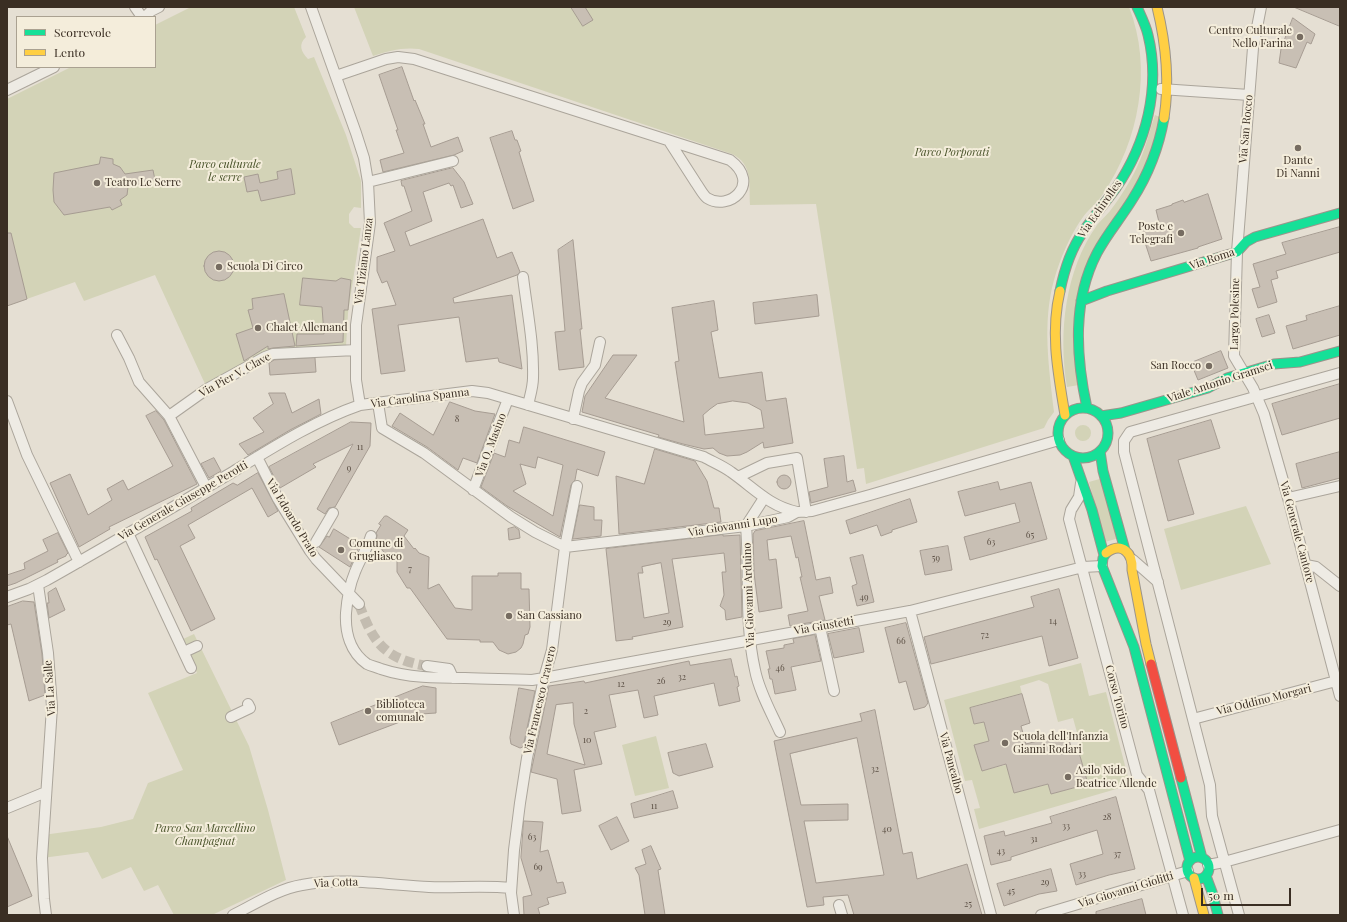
<!DOCTYPE html>
<html>
<head>
<meta charset="utf-8">
<style>
  body { margin:0 }
  #map { position:relative; width:1347px; height:922px; overflow:hidden; background:#e5dfd3; font-family:"Playfair Display",serif }
  canvas { display:block }
  .frame { position:absolute; inset:0; border:8px solid #3a2e23; pointer-events:none }
  .legend { position:absolute; left:16px; top:16px; width:140px; height:52px; box-sizing:border-box; background:#f4eddb; border:1px solid #aaa191; margin:0; padding:5px 7px; list-style:none; font-size:12px; color:#3a2e23 }
  .legend li { display:flex; align-items:center; gap:8px; height:20px }
  .legend b { width:20px; border:1px solid #aaa191 }
  .scale { position:absolute; left:1201px; top:888px; width:90px; height:18px; box-sizing:border-box; border:2px solid #3a2e23; border-top:0; padding-left:5px; font-size:12px; line-height:14px; white-space:nowrap; color:#3a2e23; -webkit-text-stroke:3px #f4eddb; paint-order:stroke }
</style>
</head>
<body>
<div id="map">
<canvas width="1347" height="922"></canvas>
<div class="frame"></div>
<ul class="legend">
<li><b style="height:5px;background:#16e098"></b>Scorrevole</li>
<li><b style="height:5px;background:#ffcf43"></b>Lento</li>
</ul>
<div class="scale">50 m</div>
</div>
<script>
const ctx = document.querySelector('canvas').getContext('2d');
ctx.lineJoin = 'round';
function fill(path, color) { ctx.fillStyle = color; ctx.fill(path, 'evenodd'); }
function stroke(path, color, width, dash) { ctx.strokeStyle = color; ctx.lineWidth = width; ctx.lineCap = dash ? 'butt' : 'round'; ctx.setLineDash(dash || []); ctx.stroke(path); }
function write(font, color, halo, rows, align = 'center') {
  ctx.font = font + ' "Playfair Display",serif'; ctx.lineWidth = 4; ctx.setLineDash([]); ctx.textBaseline = 'middle'; ctx.strokeStyle = halo; ctx.fillStyle = color; for (const [text, x, y, turn = 0] of rows) {
    ctx.save(); ctx.translate(x, y); ctx.rotate((+turn || 0) * Math.PI / 180); ctx.textAlign = isNaN(turn) ? turn : align; if (halo) ctx.strokeText(text, 0, 0); ctx.fillText(text, 0, 0); ctx.restore();
  }
}
const green = new Path2D(`
  M191,7H294L306,37C298,44 301,52 308,59L314,57L346,135L361,181V208L354,207L349,214V223L354,228H361L348,313L346,346L265,352L206,386L155,275L84,301L75,282L7,306V99L71,67H155V25Z
  M354,7H1129C1153,68 1139,141 1103,194C1097,203 1089,209 1083,217C1070,235 1060,259 1054,280C1042,323 1049,368 1054,412L1048,420L1044,428L866,484L864,468L857,469L816,204L750,205C749,184 753,164 732,154L419,49C402,47 389,51 373,56Z
  M1155,115L1162,118L1151,159L1090,259L1079,385L1067,387C1058,333 1065,270 1097,225C1101,220 1106,216 1110,211C1120,198 1130,182 1137,167C1145,151 1149,132 1155,115Z
  M1075 433a8 8 0 1 1 16 0a8 8 0 1 1-16 0Z
  M1103,478L1119,538L1105,542L1089,482Z
  M1246,506L1271,564L1181,590L1164,529Z
  M194,634L249,746L268,810L286,880L212,915H174L158,885L144,891L131,867L102,879L88,852L42,858L43,835L101,827L133,819L148,783L183,770L148,693L197,673L181,640Z
  M1081,663L1089,696L1106,692L1130,785L979,829L974,809L980,808L972,780L965,781L944,700ZM1039,680L1048,684L1058,722L1073,718L1081,747L1078,749L1088,784L1051,794L1048,784L1014,793L1009,775V764L982,771L975,746L989,741L984,722L974,724L970,708L1022,694L1020,686Z
  M656,736L669,788L635,796L622,745Z`);
const building = new Path2D(`
  M571,7H585L593,20L583,26Z
  M1294,7H1340V26Z
  M1293,18L1315,34L1311,44L1307,42L1296,68L1279,63L1281,49Z
  M402,67L414,101L415,100L425,124H423L431,147L458,137L463,151L454,155L383,172L380,160L404,153L396,130H398L379,75Z
  M512,131L515,140H517L521,151L519,152L534,201L513,209L490,138Z
  M101,157L113,159V164L120,167L125,174L153,170L155,180L128,187L127,195L120,200L122,205L112,210L110,207L64,215L54,202L53,190L54,173L99,164Z
  M453,168L464,182L473,204L461,208L453,185L451,186L449,183L423,192L432,221L405,232L410,246L483,219L497,258L512,252L520,272L517,275L453,298L454,303L512,295L522,369L499,362L498,358L466,362L459,317L398,325L405,371L381,374L372,309L396,305L387,281L382,283L377,271V257L395,251L384,223L412,211L404,186H402L401,181Z
  M291,169L295,194L261,201L258,190L247,192L244,177L258,174L260,183L278,179L277,172Z
  M1208,194L1222,239L1198,247V248L1151,261L1140,227L1159,222L1156,210L1172,205V204L1183,200L1184,202Z
  M1340,227V252L1276,271L1278,278L1271,280L1277,302L1258,308L1252,289L1260,287L1253,264L1286,254L1282,243Z
  M7,233H11L27,299L7,306Z
  M573,240L582,329H580L584,367L559,370L555,332L565,331L558,250Z
  M204 266a15 15 0 1 1 30 0a15 15 0 1 1-30 0Z
  M303,278L336,281L341,278L351,280L348,310H344L343,342L296,346L297,334H324L322,307L300,305Z
  M284,294L295,346L273,348L268,349V346L244,361L236,334L253,328L248,310L253,309L252,299Z
  M817,295L819,316L755,324L753,303Z
  M714,301L718,330L711,332L719,378L762,372L766,401L786,398L793,443L764,448L763,442L747,452L740,455L727,456L719,453L713,448L704,449L683,444L658,437L659,435L582,412L585,396L613,355H637L605,398L684,422L675,362L679,361L672,308ZM733,401L748,403L761,410L764,428L705,435L703,415L710,409L717,404Z
  M1340,306V335L1293,349L1286,326L1307,320L1306,316Z
  M1269,315L1275,333L1262,337L1256,319Z
  M1221,351L1228,368L1198,380L1191,363Z
  M315,358L316,372L270,375L269,363L274,360Z
  M1340,384V418L1282,435L1272,404Z
  M269,393H285L292,413L319,399L321,414L290,430L248,455L239,444L264,432L253,418L273,404Z
  M450,402L475,411L495,414L477,463L463,458L458,470L427,447L392,426L400,413L433,435Z
  M156,411L164,420L197,484L109,527L110,529L79,547L50,483L70,474L88,515L112,500L107,489L123,480L128,490L173,466L146,416Z
  M1211,420L1220,448L1178,460L1194,514L1168,521L1147,439Z
  M351,422L371,423L370,446L335,507L329,508L325,514L317,509L353,444L313,464L316,467L280,488L269,467Z
  M524,427L605,452L598,476L577,469L575,480L571,485L560,537L507,506L481,487L494,453L505,457L509,440L519,443ZM538,457L563,465L553,516L513,491L526,484L520,464L535,468Z
  M655,449L695,461L707,481L714,508H719L721,522L619,534L616,476L644,484Z
  M1340,452V478L1302,488L1296,464Z
  M844,456L847,482L853,480L856,491L811,503L809,492L828,487L824,459Z
  M214,458L221,471L209,478L201,464Z
  M258,473L278,511L268,517L252,488L188,525L195,538L180,546L215,619L191,631L157,559L155,560L145,537L192,511L191,508L233,483L237,485Z
  M777 482a7 7 0 1 1 14 0a7 7 0 1 1-14 0Z
  M998,482L1000,490L1031,482L1047,539L970,560L964,537L1020,522L1015,503L965,516L958,492Z
  M910,499L917,522L892,530V532L881,536L877,525L850,534L846,521Z
  M580,505L594,507V520H602L601,536L573,539Z
  M385,516H387L408,530L404,536L414,549L415,548L419,553L429,557L428,589L439,584L455,608L472,610V576H498V573H521V589H529L530,627L528,634L525,635L523,644L521,648L516,652L508,654L499,650L493,642H480V640L447,639L410,588H407L397,572V556L390,561L376,541L377,535L376,533L381,525L379,524Z
  M804,521L816,580L830,577L833,593L819,596L825,620L790,626L788,615L808,611L800,577H802L798,557L796,558L791,536L767,540L769,560L776,559L782,608L759,612L754,573L753,534L755,531Z
  M515,527L519,530L520,538L509,540L508,529Z
  M334,529L360,545L350,567L319,547L327,536L329,537Z
  M58,533L68,553L66,555V556L57,560L58,562L16,583L7,586V575L25,569L24,563L48,551L43,540Z
  M723,535V536L740,535L742,617L726,620L725,610L720,606L724,595L722,572H726L724,553L672,559L683,627L632,637L633,639L616,641L606,549ZM661,563L669,613L644,618L638,573H643L642,567Z
  M948,546L952,570L925,575L920,551Z
  M863,555L874,602L857,606L852,586L857,584L850,558Z
  M56,588L65,610L49,618L47,603H49L48,593Z
  M1059,589L1078,658L1049,666L1042,636L931,664L924,637L1034,607L1031,597Z
  M23,601L34,602L42,654L45,695L29,701L11,624L7,625V607Z
  M906,623L928,703L925,707L914,710L906,681L899,683L885,628Z
  M859,628L864,652L834,658L828,634Z
  M815,635L821,661L791,667L796,690L775,694L772,679H770L768,669H770L766,651L784,648V645L794,643L793,639Z
  M731,659L735,677L737,676L739,686L737,687L740,701L719,706L714,683L654,696L658,715L644,718L638,690L609,695L616,727L594,732L602,764L574,770L581,811L562,814L557,779L531,772L549,686L584,681L585,683L689,661L690,665ZM573,703L574,724L585,765L547,754L556,705Z
  M423,686L436,688V713L421,714L339,745L331,723Z
  M519,688L535,691L523,747L520,748L511,744L510,738Z
  M1022,694L1030,723L1021,726L1026,744L1067,733L1072,750L1078,749L1088,784L1051,794L1048,784L1014,793L1006,764L982,771L974,745L989,741L984,722L974,724L970,708Z
  M875,710L903,854L912,852L917,879L967,864L982,915H854L848,895L823,897L824,905L807,907L774,741L862,721L860,714ZM857,738L884,875L816,883L804,821L848,820V804L801,805L790,754Z
  M706,744L713,767L679,776L673,773L668,753Z
  M673,791L678,808L634,818L631,804Z
  M1116,797L1135,869L1109,875L1076,885L1070,864L1103,854L1097,830L1011,857V860L991,865L984,836L1004,831L1005,836L1052,823L1050,817Z
  M617,817L629,841L611,850L599,826Z
  M524,821L543,822L540,852L548,850L557,883L563,882L566,893L547,898L549,904L538,908L540,915H524L523,897L532,895L521,858Z
  M7,836L32,896L7,907Z
  M651,846L661,869L658,870L665,915H645L639,875L635,868L646,864L642,850Z
  M1051,869L1057,891L1039,894L1004,906L997,884Z
  M1142,899L1146,915H1096V912Z`);
const streetTunnel = new Path2D(`
  M359,604C373,642 384,659 427,666`);
const street = new Path2D(`
  M135,7L142,17
  M311,7L356,133L364,158L368,182L370,223L356,325V380L360,405
  M1261,7L1253,48L1237,252L1234,356L1253,388L1264,414L1288,498L1340,696
  M145,17L151,11L159,7
  M336,76L386,59L398,57L414,59L730,160C762,184 729,212 707,198C703,195 699,187 696,183C687,169 678,155 669,141
  M1161,89L1249,95
  M7,90L54,67
  M368,182L453,161
  M523,277C527,310 534,344 533,378C533,387 530,396 528,405
  M117,335L129,358L139,382L169,416L206,487
  M7,401L27,455L79,562
  M378,403L382,428L424,453L511,517L535,532L565,547L746,526L788,517L797,512L812,511L870,495L1059,440
  M169,416L207,389L265,357L273,354L356,350
  M573,419L579,391L582,383L595,365L600,342
  M257,457L278,499L310,551L316,559L359,604
  M738,477L767,463L797,458L806,512
  M1081,483L1079,497L1071,510L1069,519L1137,775L1149,790L1183,915
  M473,490L508,399
  M1288,498L1340,486
  M746,526C750,573 744,622 755,670C759,691 771,712 780,732
  M746,526L764,498
  M128,533L191,668
  M371,536C367,549 360,559 355,572C350,584 347,600 346,613C345,632 350,652 367,664C371,666 376,667 381,669C408,678 437,678 465,678C487,679 509,679 532,680L544,678L910,611L1083,567L1102,566
  M316,542L333,513
  M1133,560L1158,582
  M1306,565L1316,567L1340,586
  M38,585L48,653L52,707L42,858L44,899L46,915
  M7,597L29,589L47,580C109,545 170,509 231,473C272,448 314,421 360,405L472,391L488,393L704,457C713,462 723,466 731,472C754,488 769,506 797,512
  M910,611L991,915
  M820,627L834,691
  M184,652L197,646
  M427,666L449,669L453,678
  M231,717L250,708L248,704
  M1193,719L1336,681
  M7,808L46,792
  M1208,865L1224,862L1340,830
  M839,905L842,915
  M233,915C255,904 278,889 302,885C342,877 389,885 429,887C457,888 484,885 511,888
  M514,915L511,893L514,850L520,803L527,758L544,678L552,650L565,547L577,486
  M1041,915L1188,871
  M1239,915L1212,816L1210,785L1124,452V441L1130,432L1340,373`);
const fast = new Path2D(`
  M1060,291C1064,271 1071,249 1083,232C1093,217 1105,203 1116,188C1146,144 1161,88 1148,35C1146,26 1141,16 1137,7
  M1081,301L1107,291L1237,252L1246,242L1255,237L1340,213
  M1087,408C1076,357 1072,301 1097,253C1107,234 1121,218 1132,200C1148,175 1159,147 1164,118
  M1058 433a25 25 0 1 1 50 0a25 25 0 1 1-50 0Z
  M1101,416L1121,413L1208,388L1227,378L1274,364L1300,362L1340,351
  M1100,451L1103,471L1125,550
  M1073,456L1092,510L1104,555
  M1106,553L1103,558L1102,566L1134,647L1190,861
  M1181,778L1202,858
  M1187 868a11 11 0 1 1 22 0a11 11 0 1 1-22 0Z
  M1206,876L1212,892L1218,915`);
const slow = new Path2D(`
  M1157,7C1166,44 1170,80 1164,118
  M1060,291C1050,333 1058,373 1065,415
  M1106,553C1122,541 1133,553 1132,570L1146,644L1151,664
  M1194,878L1204,915`);
const jam = new Path2D(`
  M1151,664L1181,778`);
const markers = [
  [1300,37,4,"#766c61"],
  [1298,148,4,"#766c61"],
  [97,183,4,"#766c61"],
  [1181,233,4,"#766c61"],
  [219,267,4,"#766c61"],
  [258,328,4,"#766c61"],
  [1209,366,4,"#766c61"],
  [341,550,4,"#766c61"],
  [509,616,4,"#766c61"],
  [368,711,4,"#766c61"],
  [1005,743,4,"#766c61"],
  [1068,777,4,"#766c61"]
];
const numberNames = [
  ["8",457,419],
  ["11",360,447],
  ["9",349,468],
  ["65",1030,535],
  ["63",991,542],
  ["59",936,558],
  ["7",410,569],
  ["49",864,597],
  ["14",1053,621],
  ["29",667,622],
  ["72",985,635],
  ["66",901,641],
  ["46",780,668],
  ["32",682,677],
  ["26",661,681],
  ["12",621,684],
  ["2",586,711],
  ["10",587,740],
  ["32",875,769],
  ["11",654,806],
  ["28",1107,817],
  ["33",1066,826],
  ["40",887,829],
  ["63",532,837],
  ["31",1034,839],
  ["43",1001,851],
  ["37",1117,854],
  ["69",538,867],
  ["33",1082,874],
  ["29",1045,882],
  ["45",1011,891],
  ["25",968,904]
];
const poiNames = [
  ["Centro Culturale",1292,31,"right"],
  ["Nello Farina",1292,44,"right"],
  ["Dante",1298,161,"center"],
  ["Di Nanni",1298,174,"center"],
  ["Teatro Le Serre",105,183],
  ["Poste e",1173,227,"right"],
  ["Telegrafi",1173,240,"right"],
  ["Scuola Di Circo",227,267],
  ["Chalet Allemand",266,328],
  ["San Rocco",1201,366,"right"],
  ["Comune di",349,544],
  ["Grugliasco",349,557],
  ["San Cassiano",517,616],
  ["Biblioteca",376,705],
  ["comunale",376,718],
  ["Scuola dell'Infanzia",1013,737],
  ["Gianni Rodari",1013,750],
  ["Asilo Nido",1076,771],
  ["Beatrice Allende",1076,784]
];
const streetNames = [
  ["Via San Rocco",1246,129,-85],
  ["Via Echirolles",1100,209,-55],
  ["Via Roma",1212,259,-18],
  ["Via Tiziano Lanza",364,261,-83],
  ["Largo Polesine",1235,314,-89],
  ["Via Pier V. Clave",235,375,-29],
  ["Viale Antonio Gramsci",1220,382,-18],
  ["Via Carolina Spanna",420,398,-7],
  ["Via O. Masino",491,445,-69],
  ["Via Generale Giuseppe Perotti",183,501,-30],
  ["Via Edoardo Prato",292,518,59],
  ["Via Giovanni Lupo",733,526,-9],
  ["Via Generale Cantore",1297,532,75],
  ["Via Giovanni Arduino",749,595,-92],
  ["Via Giustetti",824,626,-10],
  ["Via La Salle",50,688,-94],
  ["Corso Torino",1117,697,75],
  ["Via Francesco Cravero",540,700,-77],
  ["Via Oddino Morgari",1264,700,-14],
  ["Via Panealbo",951,763,75],
  ["Via Cotta",336,883,-2],
  ["Via Giovanni Giolitti",1126,890,-17]
];
const parkNames = [
  ["Parco Porporati",952,153],
  ["Parco culturale",225,165],
  ["le serre",225,178],
  ["Parco San Marcellino",205,829],
  ["Champagnat",205,842]
];
fill(green, '#d3d3b7');
fill(building, '#c8bfb4');
stroke(building, '#a69c92', 1);
stroke(streetTunnel, '#c3bcb0', 10, [10, 5]);
stroke(street, '#aba59b', 12);
stroke(fast, '#9b948b', 11);
stroke(slow, '#9b948b', 11);
stroke(jam, '#9b948b', 11);
stroke(street, '#eeebe4', 10);
stroke(fast, '#16e098', 9);
stroke(slow, '#ffcf43', 9);
stroke(jam, '#f24e42', 9);
for (const [x, y, r, color] of markers) { const dot = new Path2D(); dot.arc(x, y, r, 0, 2 * Math.PI); ctx.fillStyle = color; ctx.fill(dot); stroke(dot, '#f4eddb', 1.5); }
write('9px', '#5e5247', null, numberNames);
write('11px', '#3a2e23', '#f4eddb', poiNames, 'left');
write('11px', '#3a2e23', '#f4eddb', streetNames);
write('italic 11px', '#4a542b', '#f4eddb', parkNames);
</script>
</body>
</html>
